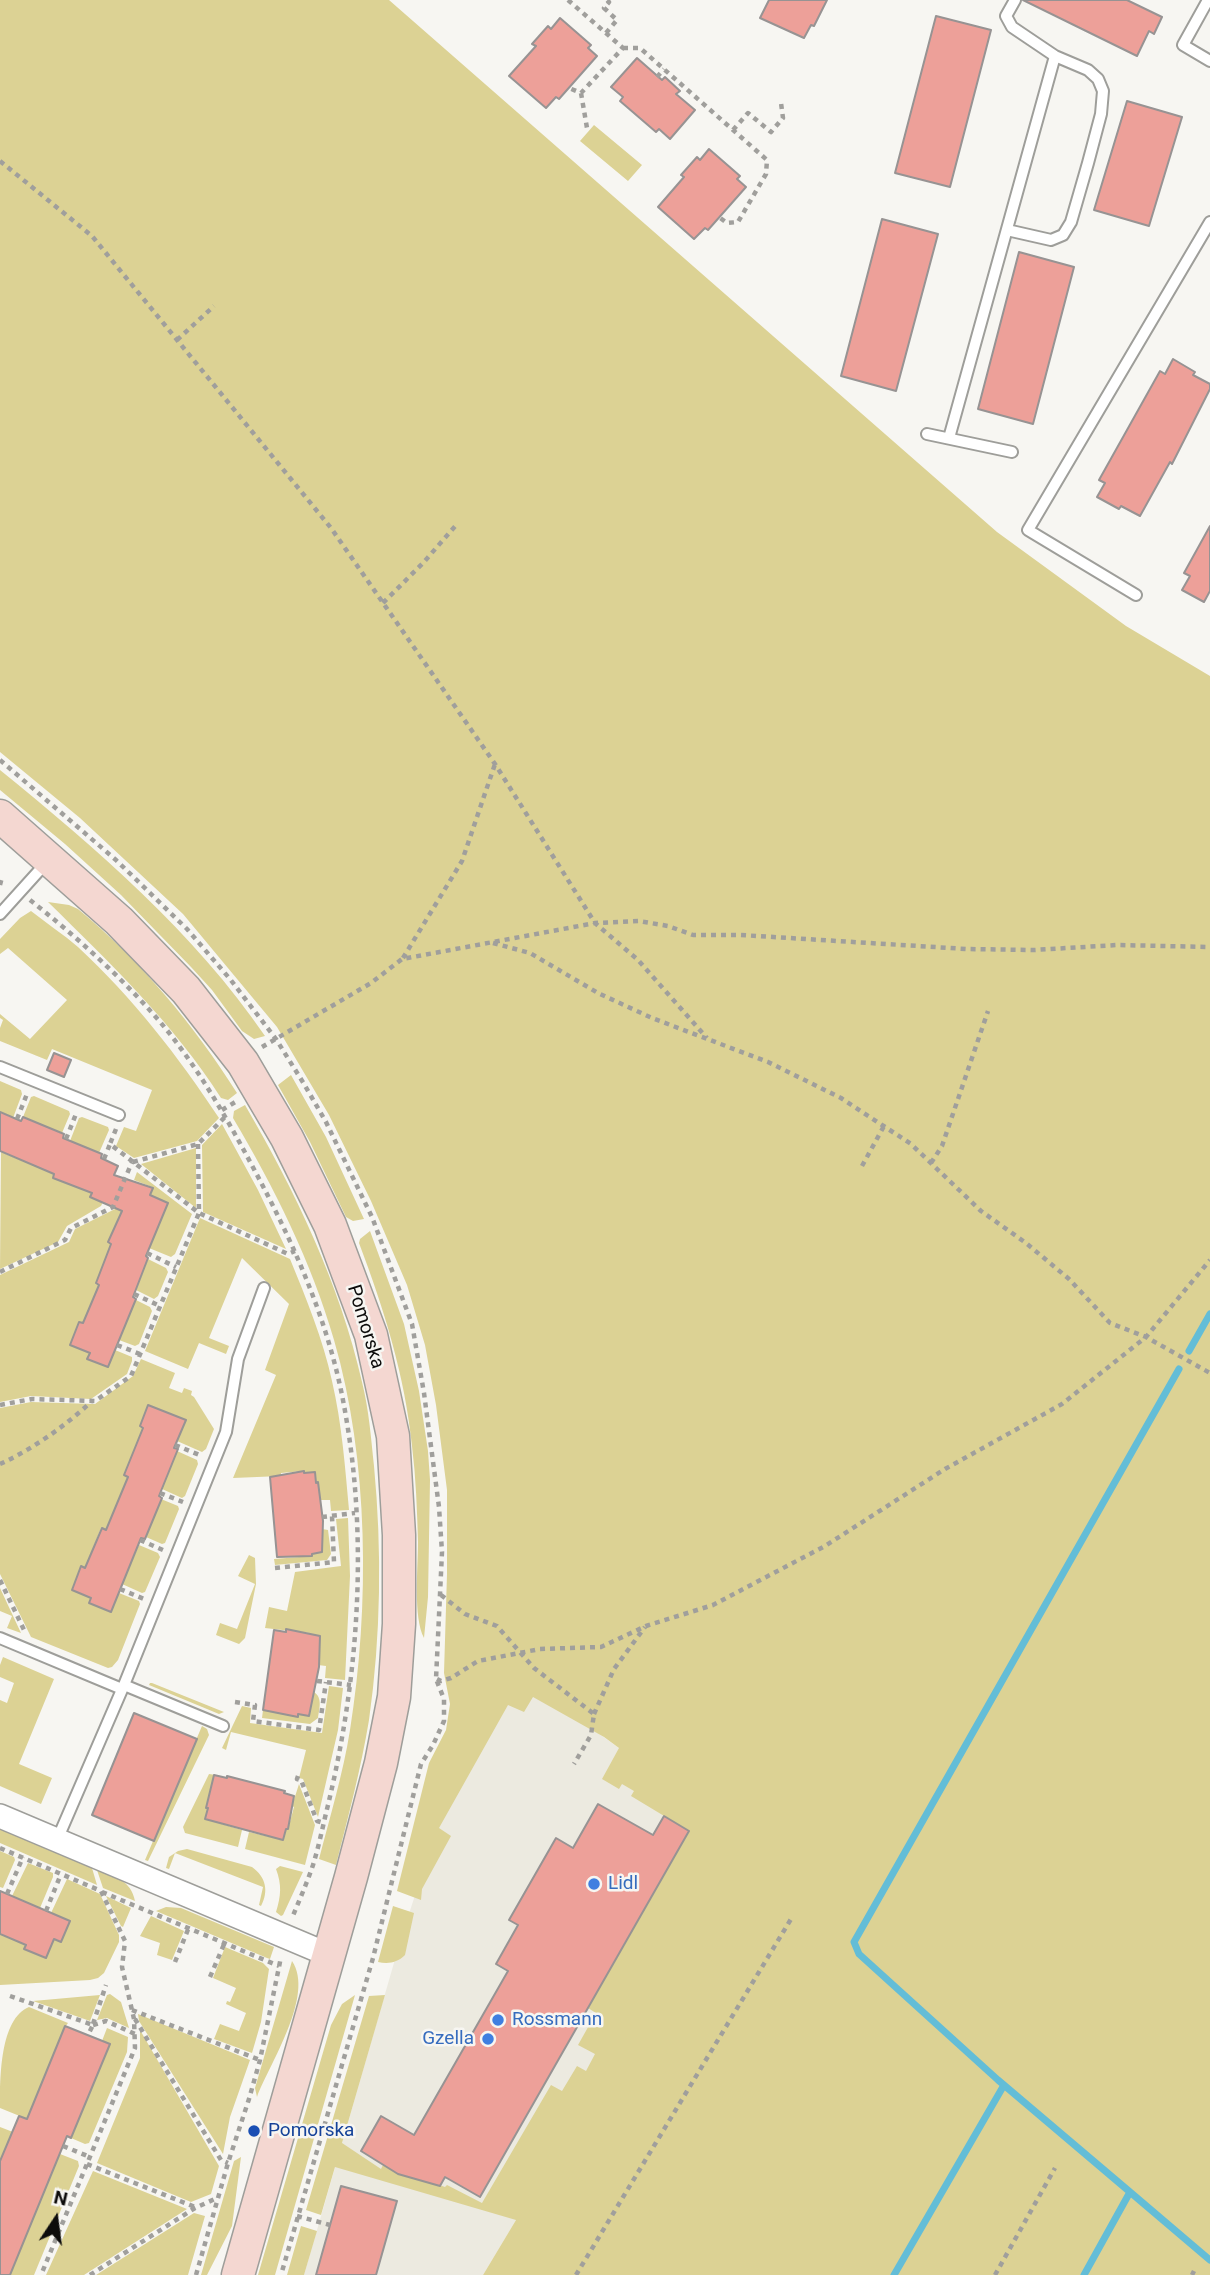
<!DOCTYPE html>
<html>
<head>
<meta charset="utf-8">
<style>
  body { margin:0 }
  #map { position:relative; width:1210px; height:2275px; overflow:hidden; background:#f7f6f2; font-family:Roboto,sans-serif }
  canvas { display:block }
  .north { position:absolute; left:21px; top:2184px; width:70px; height:70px; -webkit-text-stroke:5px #f7f6f2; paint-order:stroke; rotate:13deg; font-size:19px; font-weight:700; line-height:28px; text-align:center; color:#0d0c0b }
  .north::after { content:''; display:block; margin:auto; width:24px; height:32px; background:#0d0c0b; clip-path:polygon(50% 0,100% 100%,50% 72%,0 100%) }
</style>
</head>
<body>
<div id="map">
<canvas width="1210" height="2275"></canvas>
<div class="north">N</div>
</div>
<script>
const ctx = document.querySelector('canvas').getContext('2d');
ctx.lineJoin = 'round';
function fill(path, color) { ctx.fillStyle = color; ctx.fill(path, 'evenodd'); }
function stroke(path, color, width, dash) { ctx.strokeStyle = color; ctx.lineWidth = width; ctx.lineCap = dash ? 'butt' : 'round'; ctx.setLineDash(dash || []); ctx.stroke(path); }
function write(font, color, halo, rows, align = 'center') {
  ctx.font = font + ' Roboto,sans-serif'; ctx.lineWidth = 5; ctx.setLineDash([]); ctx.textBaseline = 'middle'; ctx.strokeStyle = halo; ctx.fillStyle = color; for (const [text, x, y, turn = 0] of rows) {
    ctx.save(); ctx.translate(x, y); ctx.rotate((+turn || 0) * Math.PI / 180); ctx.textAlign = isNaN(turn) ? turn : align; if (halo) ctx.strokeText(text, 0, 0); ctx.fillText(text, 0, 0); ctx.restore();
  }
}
const built = new Path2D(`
  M474,1654L535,1688L700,1806L736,1854L483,2275H304L402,1935L465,1743Z`);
const green = new Path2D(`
  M0,0H389L997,532L1126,626L1210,676V2275H483L516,2220L335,2167L321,2215L306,2210L369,1996L385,1995L342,2143L381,2169L383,2165L445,2187L447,2185L482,2203L551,2085L562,2091L577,2066L586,2071L595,2054L578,2045L596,2013L588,2008L689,1831L631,1796L634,1791L622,1784L619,1789L602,1779L619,1748L604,1737L533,1697L524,1712L508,1705L439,1828L451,1836L422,1889L421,1900L397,1891L429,1763L446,1730L450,1704L444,1673L447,1574V1490L436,1405L425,1345L407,1285L371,1201L329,1115L277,1027L183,914L80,818L0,752Z
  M594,125L642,165L628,181L580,141Z
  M0,770C97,849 194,932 265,1036L254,1039L242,1031L212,990L191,967L121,895L65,844L0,790Z
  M48,902L69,905L78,909C140,960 195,1026 237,1093L228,1100L221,1098C173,1023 111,964 48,902Z
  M31,911C46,923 63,934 78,947C133,998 178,1056 219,1118L197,1141L134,1158L116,1146L124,1127L136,1131L152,1090L52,1049L47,1060L0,1041V1028L3,1020L0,1018V1014L30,1039L67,1000L8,948L0,954V939L20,918Z
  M291,1075L326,1137L364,1219L353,1221L346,1217L310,1142L278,1085Z
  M0,1081L21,1090L22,1094L13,1118L0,1112Z
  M34,1096L69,1111L70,1114L62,1133L23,1117L31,1097Z
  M245,1105C295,1191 340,1284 362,1382C369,1410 371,1438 374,1466C382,1550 381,1636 369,1720C361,1769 348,1817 336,1865L319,1859C330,1816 343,1774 350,1730C370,1607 369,1460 334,1340C312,1263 274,1187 233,1118L234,1111Z
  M82,1117L108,1127L109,1130L99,1153L70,1141L79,1118Z
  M222,1124L258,1190L286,1249L203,1212L202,1145Z
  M196,1148V1208L141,1164Z
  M1,1152L54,1174L53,1178L92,1193L103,1202L101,1206L67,1226L58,1242L0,1269Z
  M137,1172L192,1214L175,1254L171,1257L149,1248L167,1203L150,1195L152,1187L134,1180Z
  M121,1206L125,1208L108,1242L111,1244L99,1285L83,1323L79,1322L70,1345L90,1353L88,1359L108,1367L115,1350L132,1357V1361L127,1374L91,1399L31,1396L0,1402V1275L69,1242L75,1229Z
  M200,1218L290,1259C306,1298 323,1339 332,1381C342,1424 345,1467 349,1510L331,1511L330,1500H320L317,1483L303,1471L281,1473V1476L233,1478L276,1375L265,1370L289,1304L242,1258L209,1338L229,1346L226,1354L199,1343L188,1369L145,1351Z
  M370,1231L404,1324L419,1391L428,1451L430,1480L428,1597L424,1638C413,1617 418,1568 418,1542C417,1510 416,1478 412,1446C405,1376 384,1309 359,1243L360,1239Z
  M148,1259L166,1268L168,1272L158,1296L154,1299L136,1290Z
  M136,1300L150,1307L152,1311L139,1344L135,1346L119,1340Z
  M141,1359L175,1373L169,1388L182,1393L184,1388L192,1391L191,1395L194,1397L214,1429L206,1449L202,1452L177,1441L185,1420L148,1405L140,1426L143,1428L124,1475L128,1477L106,1530L101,1528L85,1568L81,1567L72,1589L91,1598L89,1603L110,1612L119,1593L139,1601L140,1604L118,1660L112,1667L108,1668L31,1637L0,1574V1408L31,1402L95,1404L133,1376Z
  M177,1451L197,1460L198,1464L185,1496L182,1498L162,1489Z
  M161,1499L178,1506L179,1509L165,1543L162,1544L146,1537Z
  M348,1518L350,1576L345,1680L325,1678L326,1666L318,1665L320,1647L309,1633L265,1628L269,1607L287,1611L295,1572L341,1566L336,1519Z
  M322,1529L328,1530L331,1554L327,1560L275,1565L274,1559L312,1556V1554L322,1552Z
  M139,1545L158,1553L160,1557L145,1592L142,1593L122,1584Z
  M249,1555L255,1558L256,1584L245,1638L239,1644L216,1635L220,1623L237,1629L255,1584L238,1576Z
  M0,1588L21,1633L7,1628L12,1616L0,1611Z
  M3,1657L54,1679L19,1764L52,1778L41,1804L0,1786V1700L7,1703L14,1683L0,1677V1665Z
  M150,1683H152L224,1712L219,1714L149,1685Z
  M329,1686L343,1688L338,1730L318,1817L303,1779L299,1778L306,1750L231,1732L226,1750L222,1748L242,1706L251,1708L250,1723L322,1733Z
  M314,1692C323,1698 319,1709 318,1718L310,1724L262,1718L263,1710L297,1717L298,1714L308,1716Z
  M202,1726L207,1729L209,1735L148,1861L145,1860Z
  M209,1774L216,1775L206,1807L208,1808L205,1819L242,1830L238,1847L185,1833L183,1827Z
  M299,1784L315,1825L305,1865L245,1849L249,1832L283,1840L286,1829H288L294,1807L292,1806Z
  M0,1829L92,1868L97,1885L0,1843Z
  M187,1849L252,1867C266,1877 269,1891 261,1906L259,1905L263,1887L175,1853L169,1869L166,1868L169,1857L178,1851Z
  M0,1851L14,1857L15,1860L3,1888L0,1887Z
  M28,1863L53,1873V1877L40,1908L12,1896Z
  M280,1866L303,1872L283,1915L281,1916L276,1912C281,1896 282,1885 276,1869Z
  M97,1870C115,1877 131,1880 135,1901L103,1888Z
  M67,1879L100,1894L119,1935V1942L104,1973L98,1978L90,1980L0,1985V1934L26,1945L24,1948L54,1939L61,1941L70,1921L51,1913Z
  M106,1896L131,1908L123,1927L121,1926Z
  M393,1906L414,1913L405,1955C397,1963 388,1964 378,1962Z
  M166,1907L181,1908L274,1947L270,1959L267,1958L156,1911Z
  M151,1916L184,1931L172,1960L157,1955L160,1943L140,1936Z
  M225,1947L263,1963L269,1969L261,2022L252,2053L214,2039L220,2024L239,2031L246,2013L226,2004L227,2001L230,2002L236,1988L213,1978Z
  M292,1961C315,1995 270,2063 257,2097L255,2088Z
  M110,1994L121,2002L129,2028L107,2018L97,2020L107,1995Z
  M100,1995L90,2021L33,2001Z
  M355,1995L275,2275H258L331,2025L342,2004Z
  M29,2007L68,2023L65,2027L27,2119L0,2108C0,2077 0,2019 29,2007Z
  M138,2014L250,2060L230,2117L223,2154L139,2021Z
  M107,2028L128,2037L127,2052L89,2143L85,2144L71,2138L109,2044L102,2041Z
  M140,2030L219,2166L211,2194L191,2202L97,2163L140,2058Z
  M0,2127L13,2132L0,2161Z
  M60,2154L78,2161L79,2166L34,2275H10Z
  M241,2157L232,2226L207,2275H201L234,2161Z
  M93,2171L187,2209L84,2275H46Z
  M194,2213L205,2216L188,2275H96Z
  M301,2226L317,2231L304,2275H287Z`);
const stream = new Path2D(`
  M1189,1351L1210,1314
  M1130,2192L1210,2260
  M894,2275L1004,2085
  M1084,2275L1130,2192L998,2080L859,1954L854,1942L1179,1369`);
const building = new Path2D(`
  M769,0H827L814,26L811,25L804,38L760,18Z
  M1023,0H1127L1162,17L1154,34L1149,31L1137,56Z
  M936,16L991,30L950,187L895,173Z
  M560,18L591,45L588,48L597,56L559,99L556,97L546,108L509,76L536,46L532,44L548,26L551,29Z
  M637,58L662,80L665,77L680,91L676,94L695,110L670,139L659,129L656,132L620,101L623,97L611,87Z
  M1127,101L1182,117L1149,226L1094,210Z
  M709,149L740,176L737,179L746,187L708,230L705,228L694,239L658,207L684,177L681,175L697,157L700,160Z
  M882,219L938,234L896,391L841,376Z
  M1019,252L1074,267L1033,424L978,409Z
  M1173,359L1195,372L1193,375L1210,384V389L1172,464L1170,462L1140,516L1121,506L1119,509L1097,497L1105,483L1099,480L1160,371L1165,374Z
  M1210,526V591L1204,602L1182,590L1190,576L1184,573Z
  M54,1053L71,1060L64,1077L47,1070Z
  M0,1112L21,1121L23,1117L64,1134L63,1138L102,1154L101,1158L118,1166L114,1175L153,1188L150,1195L168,1203L146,1256L148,1258L133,1297L136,1299L108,1367L87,1359L90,1353L70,1345L79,1322L83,1323L99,1285L96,1283L111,1244L108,1242L122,1211L90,1197L92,1193L53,1178L54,1174L0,1151Z
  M148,1405L186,1420L174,1448L178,1449L159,1496L162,1498L145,1539L141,1538L111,1612L89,1603L91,1598L72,1590L81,1566L85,1568L102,1528L106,1530L128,1477L124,1475L143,1428L140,1426Z
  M304,1471V1473L315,1472L316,1483L318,1482L323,1521L322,1552L312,1554V1556L277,1557L270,1477Z
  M286,1629L320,1636L319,1667L309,1716L298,1714V1717L263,1710L274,1630L286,1632Z
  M134,1713L197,1739L154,1841L92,1815Z
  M214,1775L227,1778V1776L285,1791L284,1793L294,1796L288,1829H286L283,1840L205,1819L208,1808H206Z
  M598,1804L653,1835L664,1816L689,1831L480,2197L445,2177L440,2186L398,2174L361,2151L381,2116L414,2135L508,1971L496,1964L518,1925L509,1920L556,1838L573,1848Z
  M0,1891L70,1921L61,1942L54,1939L46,1958L24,1949L26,1945L0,1934Z
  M65,2026L110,2044L71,2138L67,2136L10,2275H0V2161L19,2116L27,2119Z
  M341,2186L397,2201L376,2275H316Z`);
const path = new Path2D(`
  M568,0L623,48L581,93L569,88
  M606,33L617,20L604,8L609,2L607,0
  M623,48H640L767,160L766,174L738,222L727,223L719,217
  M657,77L664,69
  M581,93L587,128
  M733,130L748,113L771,132L783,118L781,103
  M0,161L92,236L331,528L495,764L595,923L638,960L707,1038
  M177,340L214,306
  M383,603L423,563L458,523
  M0,760L116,860L187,929L230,979L276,1039L304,1084L326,1122L372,1217L412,1324L424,1393L439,1507L442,1552L436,1679L444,1699V1721L433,1745L421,1764L373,1958L281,2275
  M0,885L2,877
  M30,900C77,937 128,983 166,1029C202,1074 229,1122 256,1173C297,1250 332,1330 346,1417C368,1544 358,1680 328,1805C323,1825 319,1846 313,1865C307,1883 299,1901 292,1918
  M493,943L530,953L598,993L652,1018L768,1062L841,1098L911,1144L981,1211L1026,1243L1069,1279L1110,1323L1146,1337L1210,1373
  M403,958L462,861L495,764
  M262,1047L371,983L402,959L595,923L639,921L668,926L693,935H741L966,949L1034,950L1117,945L1210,947
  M222,1110L237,1101
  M17,1119L27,1094
  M116,1129L110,1144L199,1213L288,1254L295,1251
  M66,1139L76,1114
  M104,1159L110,1144
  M133,1162L198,1144L226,1116
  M931,1163L942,1146L988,1011
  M862,1166L884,1126
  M147,1253L176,1267
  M0,1272L65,1240L71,1228L113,1207L132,1162
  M134,1294L160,1306
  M117,1345L140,1354
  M0,1405L32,1399L95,1401L131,1376L199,1213L198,1144
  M175,1445L202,1456
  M0,1464C33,1449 65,1426 91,1402
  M160,1493L183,1502
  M322,1517L355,1513
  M140,1540L163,1550
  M275,1568L334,1562L332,1516
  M0,1580L24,1630
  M120,1589L144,1599
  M441,1595L465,1614L497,1626L534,1668L594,1714L591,1735L574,1764
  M437,1679L441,1681L451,1678L478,1661L540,1649L601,1647L646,1626L713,1605L825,1546L945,1469L1062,1404L1146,1337L1210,1260
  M317,1681L351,1685
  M235,1702L255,1705L253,1721L319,1730L326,1682
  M594,1714L614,1669L645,1627
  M298,1776L297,1779L301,1780L317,1821L324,1823
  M0,1848L101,1891L125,1941L122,1967L134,2019L135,2048L41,2275
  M102,1892L279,1966
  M7,1894L23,1857
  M46,1911L61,1874
  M175,1962L189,1927
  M210,1977L225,1942
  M10,1996L93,2025L88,2035
  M132,2010L260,2060
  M135,2019L221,2160L228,2163
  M93,2024L106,1985
  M93,2025L106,2021L135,2034
  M63,2146L90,2157
  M87,2164L195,2207
  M297,2216L330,2225
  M90,2275L195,2208L217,2198
  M196,2275L228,2163L249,2099L260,2060L281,1957
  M576,2275L791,1919
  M995,2275L1055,2168
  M1192,2275L1194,2271`);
const lane = new Path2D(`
  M1208,0L1183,45L1210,61
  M1007,230L1051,240L1063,235L1071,222L1088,163L1101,114L1103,91L1098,79L1088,70L1055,56L1012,27L1006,16L1015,0
  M927,434L1012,452
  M949,438L1055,56
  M1136,595L1028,530L1210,222
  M0,914L46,863
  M0,1067L119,1115
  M0,1638L122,1689
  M124,1685L223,1726
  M57,1840L124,1685L226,1432L238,1359L264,1288`);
const street = new Path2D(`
  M0,1816L329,1955`);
const secondary = new Path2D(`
  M0,816L119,921L186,990L243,1063L287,1138L330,1225L371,1335L393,1436L399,1535V1624L394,1697L381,1763L351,1877L238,2275`);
const markers = [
  [594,1884,7,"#3f7fe0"],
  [498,2020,7,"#3f7fe0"],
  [488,2039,7,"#3f7fe0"],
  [254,2131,7,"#1a4fb4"]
];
const streetNames = [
  ["Pomorska",365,1327,73]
];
const shopNames = [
  ["Lidl",608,1884],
  ["Rossmann",512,2020],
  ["Gzella",474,2039,"right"]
];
const transitNames = [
  ["Pomorska",268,2131]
];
fill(built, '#eceae0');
fill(green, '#dcd294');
stroke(stream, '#63bdd7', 7);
fill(building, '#eda099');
stroke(building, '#979393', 2);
stroke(lane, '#9e9e9a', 14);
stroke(street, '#9e9e9a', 26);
stroke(secondary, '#9e9e9a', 35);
stroke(path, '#a09f9c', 4.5, [5, 5]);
stroke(lane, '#fff', 10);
stroke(street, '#fff', 23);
stroke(secondary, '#f4d7d1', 32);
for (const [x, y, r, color] of markers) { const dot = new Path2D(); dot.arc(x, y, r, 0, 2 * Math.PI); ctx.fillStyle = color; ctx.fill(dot); stroke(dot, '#f7f6f2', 2.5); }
write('19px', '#0d0c0b', '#f7f6f2', streetNames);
write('19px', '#366cbe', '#f7f6f2', shopNames, 'left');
write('19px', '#164399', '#f7f6f2', transitNames, 'left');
</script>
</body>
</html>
